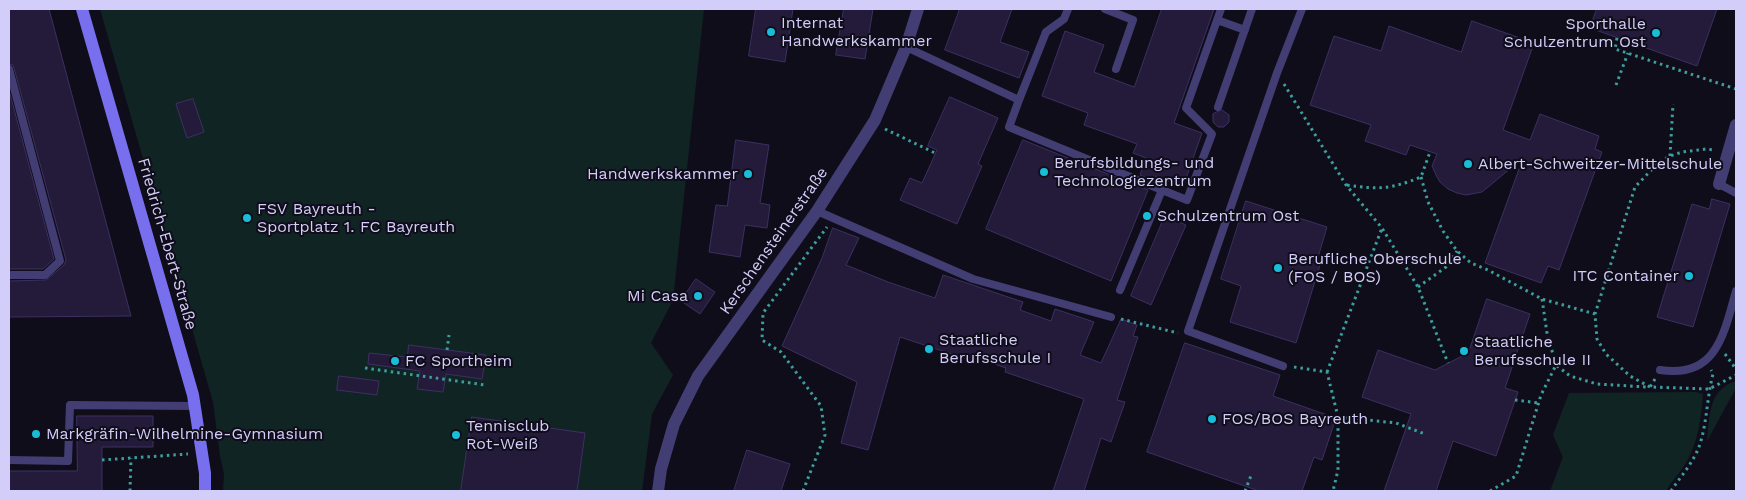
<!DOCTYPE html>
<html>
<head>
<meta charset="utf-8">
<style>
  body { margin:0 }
  #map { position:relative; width:1745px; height:500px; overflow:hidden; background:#100d1a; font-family:"Work Sans",sans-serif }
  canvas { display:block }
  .frame { position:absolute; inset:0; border:10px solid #d3cdf9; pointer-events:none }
</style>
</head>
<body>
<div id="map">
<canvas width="1745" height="500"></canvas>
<div class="frame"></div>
</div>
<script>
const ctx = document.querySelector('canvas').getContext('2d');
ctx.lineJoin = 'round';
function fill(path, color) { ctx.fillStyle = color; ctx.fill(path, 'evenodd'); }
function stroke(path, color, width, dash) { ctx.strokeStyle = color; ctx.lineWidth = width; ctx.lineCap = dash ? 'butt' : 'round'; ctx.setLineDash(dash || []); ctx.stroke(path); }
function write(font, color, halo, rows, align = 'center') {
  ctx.font = font + ' "Work Sans",sans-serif'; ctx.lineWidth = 4; ctx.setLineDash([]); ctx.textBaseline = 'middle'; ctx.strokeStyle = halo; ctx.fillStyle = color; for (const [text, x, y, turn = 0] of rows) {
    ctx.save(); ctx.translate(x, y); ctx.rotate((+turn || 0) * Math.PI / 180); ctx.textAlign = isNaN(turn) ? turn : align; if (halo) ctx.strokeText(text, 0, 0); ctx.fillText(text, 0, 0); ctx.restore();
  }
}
const green = new Path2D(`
  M100,9H704L673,300L651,343L673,375L652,414L642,491H223L224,474L220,456L213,402Z
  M1736,381V388L1707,441C1710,415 1708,390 1736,381Z
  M1695,392L1703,394C1701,420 1698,444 1684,466C1678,475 1671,482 1666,491H1550L1563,457L1553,435L1569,393Z`);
const building = new Path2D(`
  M9,9H49L131,316L9,317V281L46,280L64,265L66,260L14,68L13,65L9,64Z
  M756,9H793L785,62L749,56Z
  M844,9H873L865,59L836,55Z
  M960,9H1012L1000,42L1029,52L1019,78L945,50Z
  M1162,9H1214L1174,123L1202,133L1183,187L1154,176L1152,180L1140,175L1146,158L1133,153L1137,144L1084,125L1088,113L1042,96L1065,31L1104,45L1094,72L1134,87Z
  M1597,9H1717L1697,66L1590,28Z
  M1472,21L1534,43L1503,130L1530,140L1540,114L1599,136L1595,149L1602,152L1559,270L1548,266L1541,283L1485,263L1523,158L1482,192L1466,195L1457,193L1448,189L1440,182L1436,175L1432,166L1437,154L1410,145L1406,155L1365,141L1371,125L1310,105L1334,36L1381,51L1389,26L1461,52Z
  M9,90L54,259L43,269H9Z
  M950,97L998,118L978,164L982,166L957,224L900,200L910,178L922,183L937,150L928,146Z
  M193,99L204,132L187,138L176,104Z
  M1222,110L1229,115V122L1224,127H1218L1213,122V114Z
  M736,140L769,145L760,203L770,205L767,228L745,225L740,257L709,252L716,205L727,206Z
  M1023,140L1148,190L1111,281L986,229Z
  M1712,199L1730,204L1693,327L1657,317L1692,204L1709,209Z
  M1246,201L1327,227L1316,264L1320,265L1296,343L1230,322L1241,286L1221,279Z
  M1165,216L1186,225L1151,305L1131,296Z
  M833,228L859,238L846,265L888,282L935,298L943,275L1023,302L1020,310L1051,321L1055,309L1094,322L1080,355L1101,363L1121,319L1137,325L1133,336L1138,337L1117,400L1125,402L1111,442L1101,438L1084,491H1053L1084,399L1005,372L1006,368L977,358L976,362L900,337L868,450L841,443L857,382L782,346L822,258Z
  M696,279L715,292L700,314L681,301Z
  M1487,299L1530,314L1505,388L1518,392L1496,456L1453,441L1436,491H1384L1411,414L1362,397L1378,350L1435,370L1468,353Z
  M1185,343L1280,375L1273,396L1336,418L1322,460L1314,457L1302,491H1259L1147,452Z
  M409,345L486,355L482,379L446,374L443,392L417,389L420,371L368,364L369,353L407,357Z
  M339,376L379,381L377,395L337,390Z
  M77,416H153V447H102V491H9V471H77Z
  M472,417L585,433L577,491H461Z
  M747,450L790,464L781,491H734Z`);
const path = new Path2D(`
  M1617,38L1615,49L1736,89
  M1284,84L1346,185L1382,228L1418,287L1448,363
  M1616,85L1628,53
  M885,129L935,153
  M1670,156L1673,104
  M1421,177L1428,202L1443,231L1457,251L1471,263L1488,270L1542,299L1595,314
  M1347,185C1379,190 1391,189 1421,177L1430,152
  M1418,287L1446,267L1457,251
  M1542,299L1547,333L1556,365
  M1121,319L1178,333
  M447,350L449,335
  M1725,354L1736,369
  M1294,367L1327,372L1338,417V470L1333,491
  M365,368L485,385
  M1327,372L1382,228
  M1655,379L1650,387L1709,389L1736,375
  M1650,387L1630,376L1606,354L1597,339L1595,314L1635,187L1659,162L1670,156L1682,152L1706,149L1715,150
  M1515,400L1539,403
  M1338,417L1396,423L1425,434
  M102,460L188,454
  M130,491L131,458
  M803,491L825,435L821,406L781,352L762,340L763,313L827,227
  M1245,491L1252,473
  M1490,491L1516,476L1541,395L1556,365L1570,376L1597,384L1647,387
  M1671,491C1681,476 1694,462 1700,444C1707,422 1707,397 1713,374L1711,370`);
const lane = new Path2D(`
  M1105,9L1133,20L1116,69
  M1217,20L1245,30
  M906,47L1019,100L1009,127L1162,190L1120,290
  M9,69L60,261L45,275H9
  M1019,100L1046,32L1064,19L1068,9
  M1218,107L1252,9
  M1719,184L1736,193
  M1162,190L1187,200L1212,134L1186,108L1221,9
  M817,211L973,279L1111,317
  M1283,366L1188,331L1277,73L1302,9
  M1660,370C1717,379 1724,333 1736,291
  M9,460L68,461L70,405L195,406`);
const street = new Path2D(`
  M1719,184L1736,125
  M658,491L661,469L674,424L698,376L817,211L875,120L906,47L918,9`);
const secondary = new Path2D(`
  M82,9L193,395L205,473V491`);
const markers = [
  [771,32,5,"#1abdd7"],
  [1656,33,5,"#1abdd7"],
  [1468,164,5,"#1abdd7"],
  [1044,172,5,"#1abdd7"],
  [748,174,5,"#1abdd7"],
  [1147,216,5,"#1abdd7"],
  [247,218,5,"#1abdd7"],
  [1278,268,5,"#1abdd7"],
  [1689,276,5,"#1abdd7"],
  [698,296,5,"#1abdd7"],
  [929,349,5,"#1abdd7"],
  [1464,351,5,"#1abdd7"],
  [395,361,5,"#1abdd7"],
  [1212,419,5,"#1abdd7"],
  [36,434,5,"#1abdd7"],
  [456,435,5,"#1abdd7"]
];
const poiNames = [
  ["Internat",781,23],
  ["Handwerkskammer",781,41],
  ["Sporthalle",1646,24,"right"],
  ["Schulzentrum Ost",1646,42,"right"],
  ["Berufsbildungs- und",1054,163],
  ["Technologiezentrum",1054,181],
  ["Albert-Schweitzer-Mittelschule",1478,164],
  ["Handwerkskammer",738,174,"right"],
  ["FSV Bayreuth -",257,209],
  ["Sportplatz 1. FC Bayreuth",257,227],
  ["Schulzentrum Ost",1157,216],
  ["Berufliche Oberschule",1288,259],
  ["(FOS / BOS)",1288,277],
  ["ITC Container",1679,276,"right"],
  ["Mi Casa",688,296,"right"],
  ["Staatliche",939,340],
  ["Berufsschule I",939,358],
  ["Staatliche",1474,342],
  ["Berufsschule II",1474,360],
  ["FC Sportheim",405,361],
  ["FOS/BOS Bayreuth",1222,419],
  ["Tennisclub",466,426],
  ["Rot-Weiß",466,444],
  ["Markgräfin-Wilhelmine-Gymnasium",46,434]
];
const streetNames = [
  ["Kerschensteinerstraße",774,241,-55],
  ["Friedrich-Ebert-Straße",167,244,74]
];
fill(green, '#112424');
fill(building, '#231b39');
stroke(building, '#3c3062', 1);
stroke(path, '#3a9f9d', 3, [2.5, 4]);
stroke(lane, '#423e74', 8);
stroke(street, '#423e74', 12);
stroke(secondary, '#776fed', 12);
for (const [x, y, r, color] of markers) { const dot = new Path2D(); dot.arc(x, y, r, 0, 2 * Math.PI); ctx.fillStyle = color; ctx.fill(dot); stroke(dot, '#100d1a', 2); }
write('16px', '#d3cdf9', '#100d1a', poiNames, 'left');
write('16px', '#d3cdf9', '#100d1a', streetNames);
</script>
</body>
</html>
